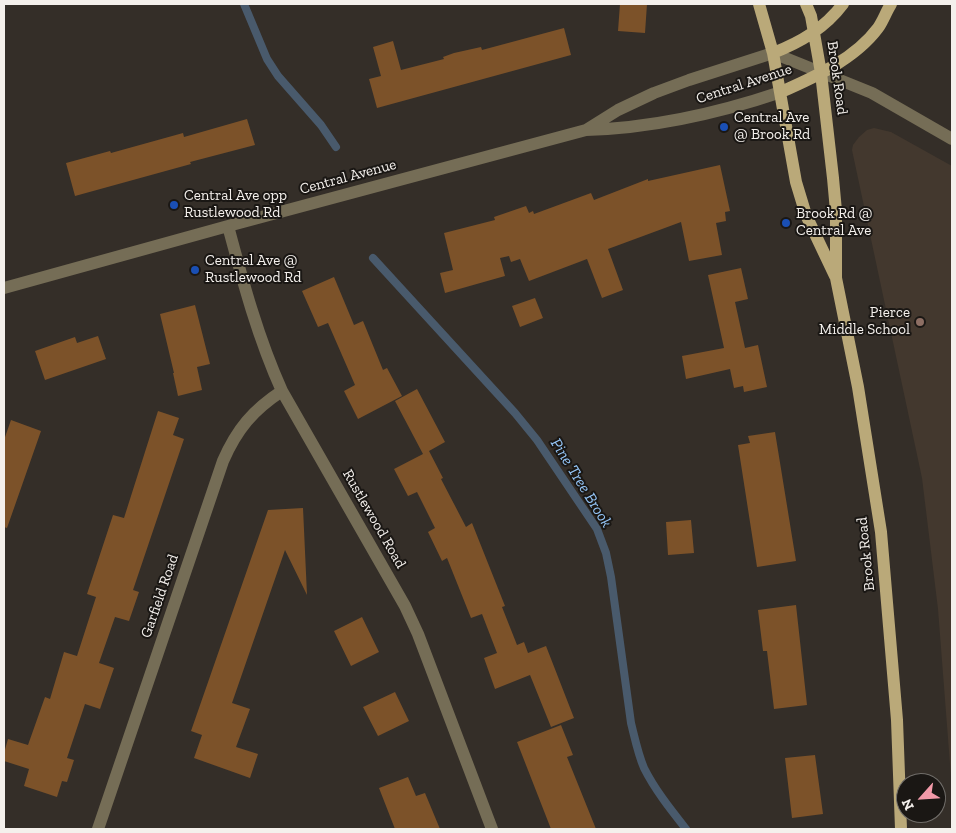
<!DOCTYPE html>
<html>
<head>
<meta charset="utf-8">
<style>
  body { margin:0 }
  #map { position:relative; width:956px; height:833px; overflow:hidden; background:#342e28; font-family:"Zilla Slab",serif }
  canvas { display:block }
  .frame { position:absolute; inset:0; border:5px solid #f4f0ec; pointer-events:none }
  .north { position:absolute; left:896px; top:773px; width:50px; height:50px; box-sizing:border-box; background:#1a1714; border:1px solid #716e6a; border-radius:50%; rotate:244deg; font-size:14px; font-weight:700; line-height:20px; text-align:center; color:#f4f0ec }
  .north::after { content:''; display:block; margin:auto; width:18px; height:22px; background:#f39aa9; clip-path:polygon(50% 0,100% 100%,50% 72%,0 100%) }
</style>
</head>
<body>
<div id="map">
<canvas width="956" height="833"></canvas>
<div class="frame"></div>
<div class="north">N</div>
</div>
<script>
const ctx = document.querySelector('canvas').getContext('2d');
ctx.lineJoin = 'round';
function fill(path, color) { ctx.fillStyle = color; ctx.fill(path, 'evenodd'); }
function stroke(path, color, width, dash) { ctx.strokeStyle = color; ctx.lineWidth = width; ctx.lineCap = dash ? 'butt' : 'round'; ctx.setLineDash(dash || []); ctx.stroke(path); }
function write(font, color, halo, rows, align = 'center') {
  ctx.font = font + ' "Zilla Slab",serif'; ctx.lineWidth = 4; ctx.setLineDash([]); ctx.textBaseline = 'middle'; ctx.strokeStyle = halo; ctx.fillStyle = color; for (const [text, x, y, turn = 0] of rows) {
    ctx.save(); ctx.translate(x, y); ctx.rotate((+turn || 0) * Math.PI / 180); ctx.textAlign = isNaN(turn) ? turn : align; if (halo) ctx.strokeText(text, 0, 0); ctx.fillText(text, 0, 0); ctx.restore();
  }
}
const built = new Path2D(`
  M874,128L891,132L952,166V790L938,609L922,478L852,150L853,145L859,137L867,130Z`);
const stream = new Path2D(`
  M244,4L267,59L278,76L321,125L336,147
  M373,258L515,413L537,440L597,529L606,553L611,577L631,723C635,739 638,754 644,768C655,790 671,810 686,829`);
const building = new Path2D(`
  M620,4H647L645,33L618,31Z
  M564,28L571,55L377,108L369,79L381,76L373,47L393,41L401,70L444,59L443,57L454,53L481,47L482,50Z
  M247,119L255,145L190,162L191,164L75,196L66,163L110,151L111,153L183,133L184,137Z
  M720,165L730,211L725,212L726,221L716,223L722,255L689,261L681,222L608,249L623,290L602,298L587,259L529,281L520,259L511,262L509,256L500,258L505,276L445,293L440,273L453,270L444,233L495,220L494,217L526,206L529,213L533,211L534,214L591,193L594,200L648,179V181Z
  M741,268L748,299L735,302L745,348L758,345L767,387L744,392L743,386L734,388L730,369L686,379L682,356L724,348L708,275Z
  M334,277L354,325L363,321L383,370L387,368L402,396L358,419L344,391L355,385L328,323L318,327L302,291Z
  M535,298L543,318L520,327L512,306Z
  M195,305L210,364L197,367L202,390L178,396L173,373H174L160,314Z
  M98,336L106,359L45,380L35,351L75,337L77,343Z
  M417,389L445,442L429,451L443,478L441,479L466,527L472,523L505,606L502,607L517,645L524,642L528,653L546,646L574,718L551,727L530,675L495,689L484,658L497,653L482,614L471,618L447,558L442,561L428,532L435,528L417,492L408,496L394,469L423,454L395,401Z
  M158,411L179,418L173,435L184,439L133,590L139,592L129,621L115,617L99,663L114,668L100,709L85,704L67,758L74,760L67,782L62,781L57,797L24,786L29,769L4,761V753L8,739L28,745L45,697L50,699L64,652L77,656L96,597L87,594L113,515L124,518Z
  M11,420L41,431L7,528L4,527V440Z
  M775,432L796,561L757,567L738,445L750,443L748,436Z
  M303,508L307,595L285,550L232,703L250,709L236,747L258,754L250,778L194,758L202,735L191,731L268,510Z
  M691,520L694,553L668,555L666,522Z
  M796,605L807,705L774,709L767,651H763L758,610Z
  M362,617L379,652L351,666L334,631Z
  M395,692L409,721L378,736L363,707Z
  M561,725L573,755L567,757L596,829H551L517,742Z
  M815,755L823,814L792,818L785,758Z
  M408,777L416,796L425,793L440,829H395L379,788Z`);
const minor = new Path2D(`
  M586,130L618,110L654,93L689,80L773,53L872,93L952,139
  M228,226C243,282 258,338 282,391L405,606L418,634L492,829
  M4,288L228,226L586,130C654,128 716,114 781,92
  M98,829L223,461C237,429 253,410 282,391`);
const major = new Path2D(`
  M759,4L773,53L796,182L806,215L835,276
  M806,4L811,16L821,73L833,178L836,211V278L858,387L881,532L897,720L901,829
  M773,53C801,42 825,28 843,4
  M781,92C815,77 855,59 878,28C883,21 886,12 891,4`);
const markers = [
  [724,127,5,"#1a4fb4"],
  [174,205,5,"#1a4fb4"],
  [786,223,5,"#1a4fb4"],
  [195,270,5,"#1a4fb4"],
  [920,322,5,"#8d6e63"]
];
const streetNames = [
  ["Brook Road",837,78,82],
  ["Central Avenue",744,84,-18],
  ["Central Avenue",348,177,-15],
  ["Rustlewood Road",374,519,60],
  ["Brook Road",866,554,-96],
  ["Garfield Road",160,596,-71]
];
const poiNames = [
  ["Central Ave",734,118],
  ["@ Brook Rd",734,135],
  ["Central Ave opp",184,196],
  ["Rustlewood Rd",184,213],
  ["Brook Rd @",796,214],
  ["Central Ave",796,231],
  ["Central Ave @",205,261],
  ["Rustlewood Rd",205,278],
  ["Pierce",910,313,"right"],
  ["Middle School",910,330,"right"]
];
const waterNames = [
  ["Pine Tree Brook",581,483,58]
];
fill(built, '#43382e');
stroke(stream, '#495a6c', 8);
fill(building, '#7c5229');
stroke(minor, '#756d56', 12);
stroke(major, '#baa979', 12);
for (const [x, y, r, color] of markers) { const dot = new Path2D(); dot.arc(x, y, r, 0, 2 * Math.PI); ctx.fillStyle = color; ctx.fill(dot); stroke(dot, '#1a1714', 2); }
write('15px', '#f4f0ec', '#1a1714', streetNames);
write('15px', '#f4f0ec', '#1a1714', poiNames, 'left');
write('italic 16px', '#95c6f8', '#1a1714', waterNames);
</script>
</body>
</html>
